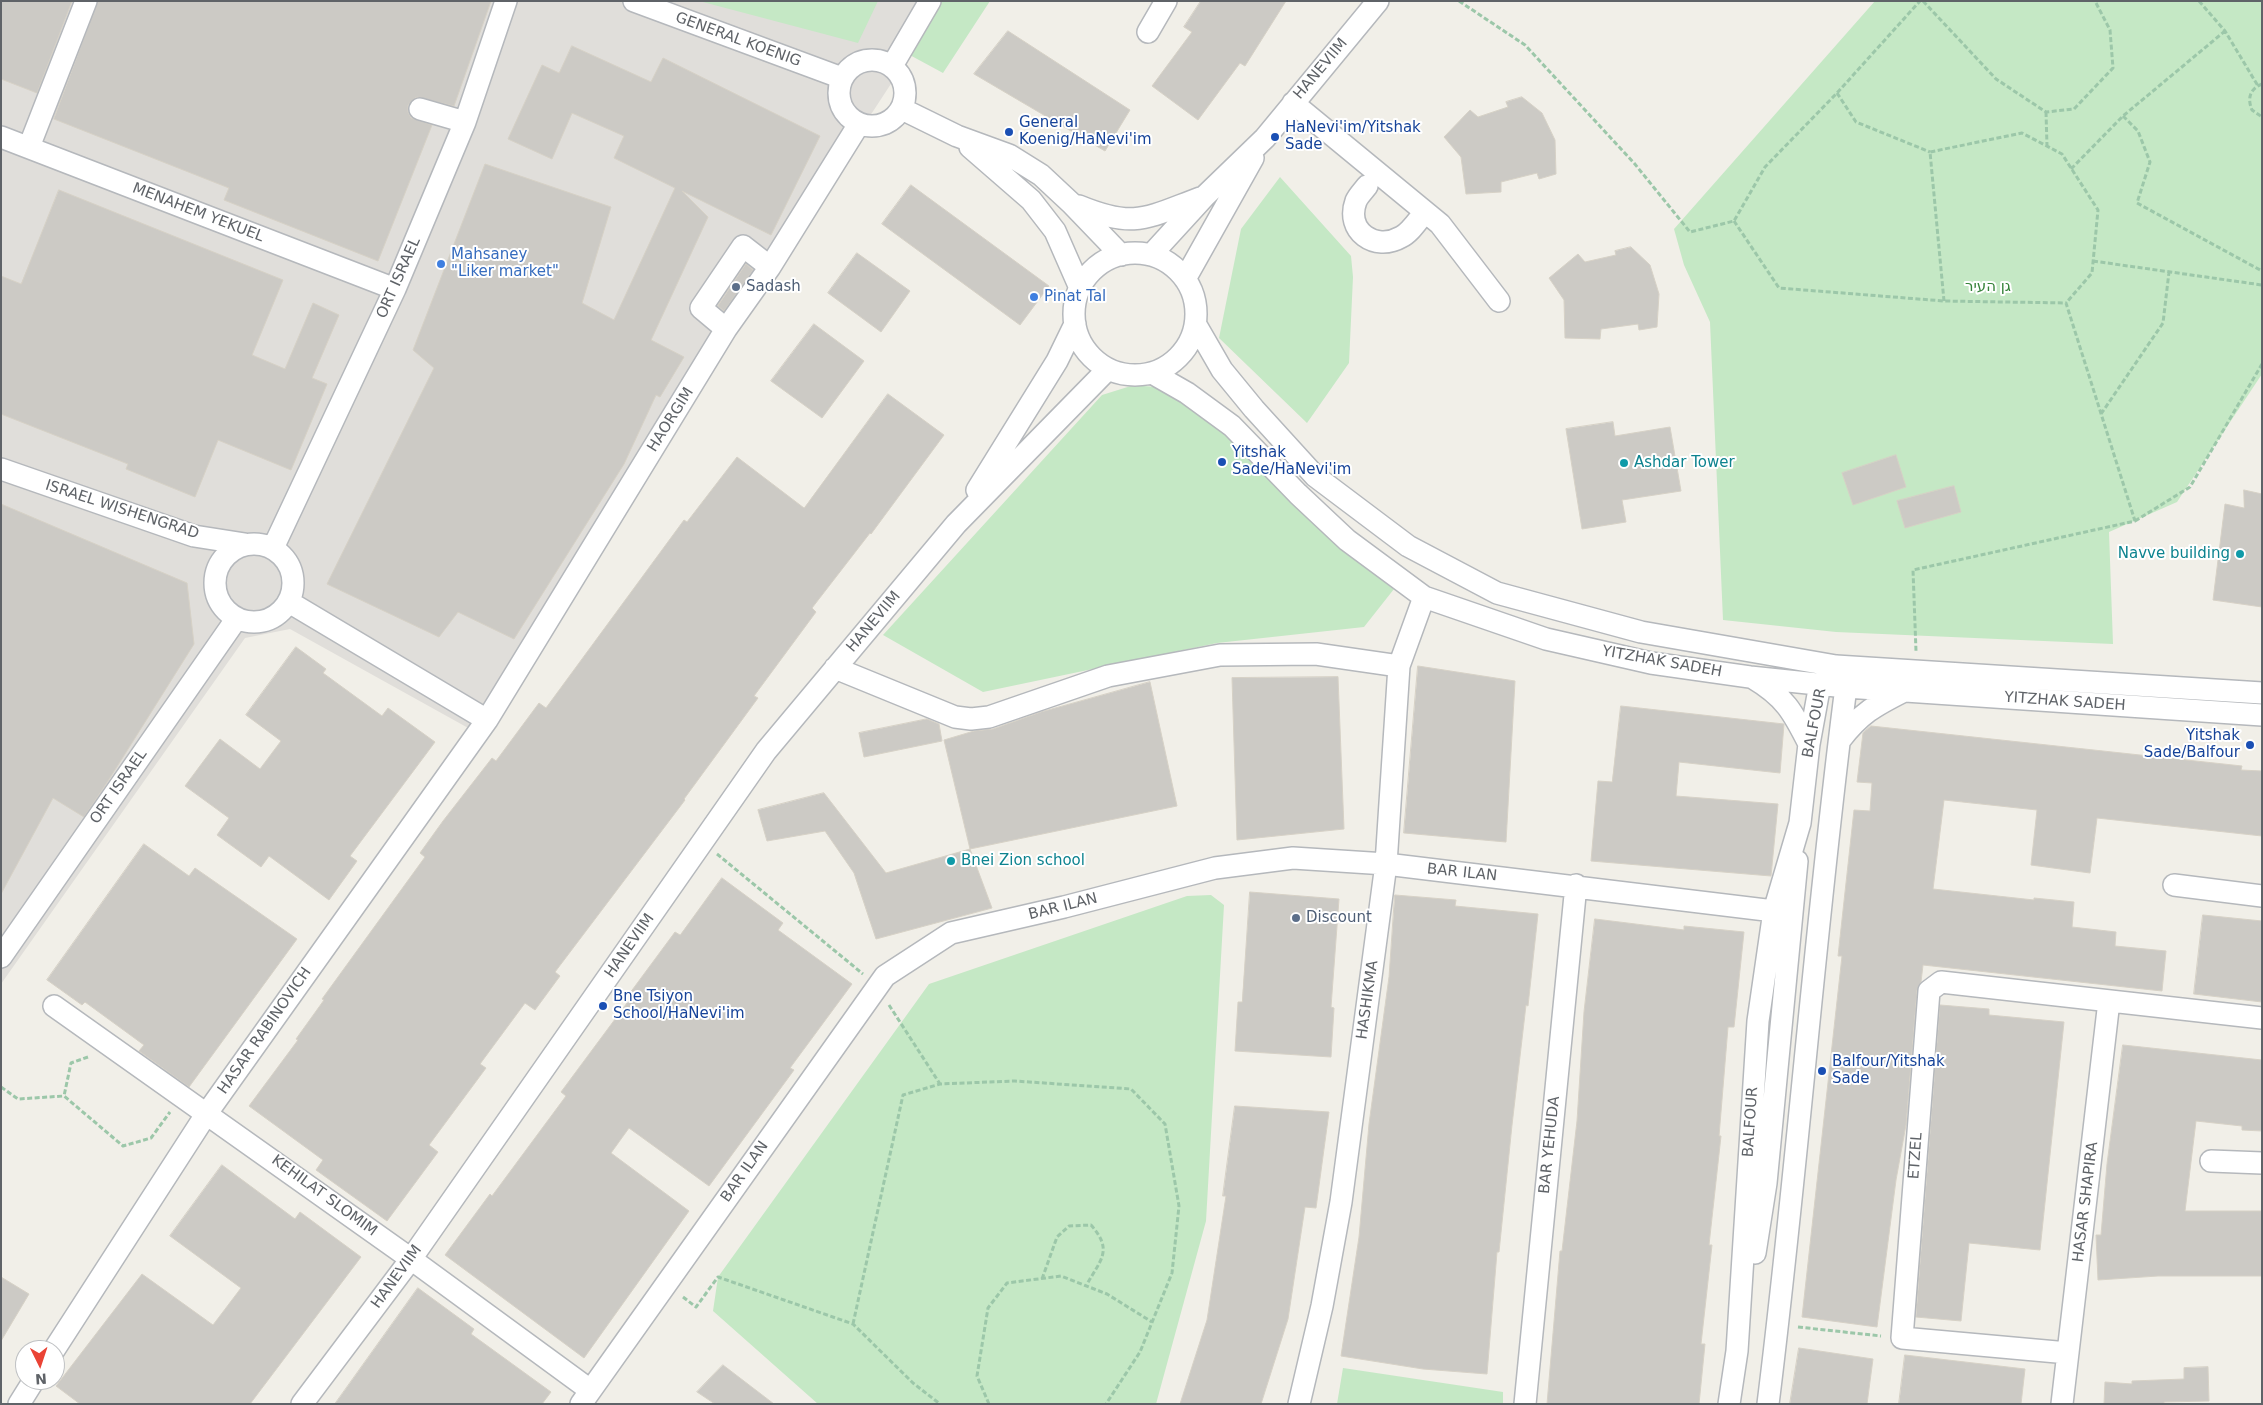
<!DOCTYPE html>
<html>
<head>
<meta charset="utf-8">
<style>
  body { margin:0 }
  #map { position:relative; width:2263px; height:1405px; overflow:hidden; background:#f1efe8; font-family:"DejaVu Sans",sans-serif }
  canvas { display:block }
  .frame { position:absolute; inset:0; border:2px solid #5f6368; pointer-events:none }
  .north { position:absolute; left:15px; top:1340px; width:50px; height:50px; box-sizing:border-box; background:#fff; border:1px solid #bfc1c3; border-radius:50%; rotate:176deg; font-size:14px; font-weight:700; line-height:20px; text-align:center; color:#5f6368 }
  .north::after { content:''; display:block; margin:auto; width:18px; height:22px; background:#ea4335; clip-path:polygon(50% 0,100% 100%,50% 72%,0 100%) }
</style>
</head>
<body>
<div id="map">
<canvas width="2263" height="1405"></canvas>
<div class="frame"></div>
<div class="north">N</div>
</div>
<script>
const ctx = document.querySelector('canvas').getContext('2d');
ctx.lineJoin = 'round';
function fill(path, color) { ctx.fillStyle = color; ctx.fill(path, 'evenodd'); }
function stroke(path, color, width, dash) { ctx.strokeStyle = color; ctx.lineWidth = width; ctx.lineCap = dash ? 'butt' : 'round'; ctx.setLineDash(dash || []); ctx.stroke(path); }
function write(font, color, halo, rows, align = 'center') {
  ctx.font = font + ' "DejaVu Sans",Heebo,sans-serif'; ctx.lineWidth = 4; ctx.setLineDash([]); ctx.textBaseline = 'middle'; ctx.strokeStyle = halo; ctx.fillStyle = color; for (const [text, x, y, turn = 0] of rows) {
    ctx.save(); ctx.translate(x, y); ctx.rotate((+turn || 0) * Math.PI / 180); ctx.textAlign = isNaN(turn) ? turn : align; if (halo) ctx.strokeText(text, 0, 0); ctx.fillText(text, 0, 0); ctx.restore();
  }
}
const industrial = new Path2D(`
  M1,1H945L470,729L290,629L245,638L1,984Z`);
const green = new Path2D(`
  M699,1H878L858,43Z
  M924,1H990L943,73L895,47Z
  M1875,1H2262V374L2177,502L2109,532L2113,644L1836,632L1723,620L1710,322L1684,265L1674,229Z
  M1280,177L1351,256L1353,277L1349,363L1307,423L1219,338L1241,229Z
  M1134,385L1155,387L1199,409L1394,589L1364,627L1217,643L983,692L883,635L1102,395Z
  M1211,895L1224,905L1206,1221L1156,1404H818L713,1311L718,1277L929,984L1187,896Z
  M1343,1368L1503,1392V1404H1337Z`);
const building = new Path2D(`
  M1,1H72L37,93L1,79Z
  M98,1H491L454,106L417,97L412,100L408,105V112L411,118L432,125L378,261L224,200L229,188L54,119Z
  M1201,1H1286L1245,66L1240,63L1198,120L1152,86L1192,32L1184,27Z
  M1008,31L1130,110L1105,151L974,74Z
  M572,46L651,82L663,58L820,136L771,235L682,191L708,217L651,340L684,357L660,397L656,395L624,464L514,639L458,612L439,637L327,584L434,368L413,350L485,164L611,207L582,303L614,320L675,188L614,158L624,136L572,113L552,159L508,139L542,65L559,73Z
  M1522,97L1542,113L1555,140L1556,174L1539,179L1537,173L1501,182V192L1466,194L1461,157L1444,137L1470,110L1478,117L1508,107L1506,102Z
  M911,185L1049,286L1020,325L882,224Z
  M59,190L283,280L252,355L285,369L313,303L339,315L312,378L327,384L291,470L218,440L195,497L126,469L128,464L1,414V276L21,284Z
  M1631,247L1650,265L1659,294L1657,327L1639,330L1638,324L1601,329L1600,339L1565,338L1564,300L1549,278L1578,254L1585,262L1616,255L1615,251Z
  M857,253L910,291L881,332L828,293Z
  M746,264L753,270L724,311L718,306Z
  M814,324L864,361L822,418L771,381Z
  M888,394L944,435L871,534L870,533L812,608L816,612L754,696L758,698L684,799L685,800L555,972L560,976L535,1010L525,1003L480,1064L486,1068L429,1145L438,1152L387,1221L316,1170L323,1160L249,1106L298,1040L296,1039L324,1000L322,999L425,857L420,853L443,821L492,758L496,761L539,703L546,708L684,520L687,522L737,457L804,508Z
  M1613,422L1615,436L1670,427L1681,491L1622,500L1626,522L1582,529L1566,429Z
  M1896,455L1906,487L1853,505L1842,473Z
  M1954,486L1961,512L1905,528L1897,501Z
  M2244,490L2262,494V607L2213,600L2225,504L2244,508Z
  M1,504L187,583L194,644L108,781L84,817L53,798L1,894Z
  M296,647L326,669L323,673L382,716L388,708L435,742L350,856L357,861L329,900L269,856L261,867L217,835L229,818L185,786L220,739L260,769L281,741L246,715Z
  M1418,666L1515,681L1506,842L1404,833Z
  M1338,677L1344,829L1237,840L1232,678Z
  M1150,682L1177,806L970,849L944,740L974,731L993,729L1041,712Z
  M1621,706L1784,724L1780,773L1679,762L1676,796L1778,804L1771,876L1591,861L1598,781L1612,782Z
  M927,719L939,724L942,741L864,757L859,733Z
  M1871,726L2242,766L2241,770L2262,771V836L2097,818L2090,873L2031,865L2037,810L1944,800L1933,889L2034,900V898L2074,902L2072,927L2116,932L2115,946L2166,951L2162,991L1923,965L1921,982L1917,990L1906,1125L1896,1180L1877,1327L1802,1317L1842,956H1838L1854,810L1870,811L1872,783L1857,782L1863,733Z
  M824,793L886,873L970,849L992,908L876,939L854,873L825,831L767,841L758,810Z
  M144,844L189,876L195,868L297,939L189,1087L139,1051L144,1045L85,1002L82,1005L47,980Z
  M722,878L783,923L778,930L852,984L790,1068L794,1070L709,1186L629,1128L611,1153L689,1211L584,1358L445,1255L490,1194L492,1196L566,1096L561,1092L627,1003L624,1001L675,932L680,935Z
  M1250,892L1339,899L1331,1007L1334,1008L1331,1057L1235,1051L1238,1002H1242Z
  M1395,895L1456,900L1455,906L1538,914L1528,1006L1526,1005L1512,1125L1499,1252H1497L1487,1374L1423,1369L1341,1356L1359,1237L1369,1124L1389,977Z
  M2203,915L2262,921V1002L2194,994Z
  M1595,919L1684,930V926L1744,932L1734,1027H1728L1719,1136H1721L1709,1245H1712L1701,1344H1705L1699,1404H1547L1560,1251H1562L1577,1121L1584,1012Z
  M1940,1005L1989,1009V1015L2064,1022L2040,1250L1969,1243L1961,1321L1916,1317Z
  M2123,1045L2262,1060V1131L2242,1130V1126L2196,1121L2185,1211H2262V1276H2158L2098,1280L2096,1235H2101L2107,1164Z
  M1235,1106L1329,1112L1316,1208L1305,1207L1288,1319L1261,1404H1180L1207,1320L1226,1196H1223Z
  M222,1165L295,1219L300,1212L361,1257L250,1404H80L56,1386L142,1274L213,1325L241,1288L170,1236Z
  M1,1277L29,1294L1,1341Z
  M418,1288L474,1329L471,1334L551,1392L542,1404H335Z
  M1799,1348L1873,1359L1867,1404H1790Z
  M1905,1355L2025,1369L2021,1404H1899Z
  M723,1365L774,1404H715L697,1392Z
  M2208,1367L2209,1401L2164,1402V1404H2104L2105,1382L2132,1384V1381L2184,1379V1368Z`);
const path = new Path2D(`
  M1459,1L1525,45L1634,163L1690,232L1734,221L1765,167L1837,93L1920,1
  M1923,1L1996,79L2046,112L2074,109L2113,68L2110,30L2095,1
  M2199,1L2225,31L2258,86
  M2262,84C2250,89 2247,98 2252,110L2262,117
  M1837,93L1856,122L1930,152
  M2046,112L2047,146
  M2123,116L2138,131L2150,162L2137,203L2262,271
  M2071,169L2123,116L2225,31
  M1734,221L1779,288L1944,301L2066,303L2135,521L1913,570L1916,651
  M2093,261L2262,285
  M1944,301L1930,152L2022,133L2062,154L2098,210L2092,273L2066,303
  M2101,414L2163,323L2169,272
  M2135,521L2190,487L2262,364
  M717,854L863,974
  M889,1005L940,1084
  M88,1057L71,1063L64,1096L123,1146L151,1138L170,1112
  M1,1087L18,1099L64,1096
  M1042,1279L1057,1237L1069,1226L1091,1225C1114,1251 1100,1260 1086,1286
  M683,1297L696,1307L718,1277L853,1324L913,1383L940,1404
  M853,1324L903,1095L940,1084L1015,1081L1131,1089L1165,1124L1179,1206L1172,1273L1140,1352L1106,1404
  M1798,1327L1881,1336
  M989,1404L977,1376L988,1308L1007,1283L1061,1276L1107,1294L1152,1322`);
const minor = new Path2D(`
  M634,1L842,78
  M1148,32L1166,1
  M839 93a33 33 0 1 1 66 0a33 33 0 1 1-66 0Z
  M892,66L930,1
  M1293,103L1440,224L1499,301
  M420,109L465,122
  M902,109L957,136L1009,155L1041,175L1071,203L1121,255
  M1,137L395,289
  M29,147L86,1
  M970,147L1031,200L1055,231L1080,288
  M1367,186C1364,190 1358,196 1356,201C1345,231 1375,252 1401,237C1410,233 1418,220 1425,212
  M1079,206C1135,229 1146,218 1200,198
  M1074 314a61 61 0 1 1 122 0a61 61 0 1 1-122 0Z
  M1151,255L1205,196L1265,138L1378,1
  M1185,279L1253,158
  M1196,325L1222,370L1254,409L1315,476L1408,546L1497,593L1641,632L1836,666L2262,693
  M726,329L701,308L743,246L770,267
  M1152,373L1187,393L1232,426L1298,494L1347,540L1424,597L1546,639L1651,663L1750,677L1846,687L2262,715
  M1,469L194,536L245,544
  M977,490L1057,361L1075,324
  M215 583a39 39 0 1 1 78 0a39 39 0 1 1-78 0Z
  M273,548L395,289L465,122L506,1
  M289,602L487,720
  M835,668L955,717L971,719L989,717L1108,676L1220,655L1316,654L1399,666
  M1753,678C1785,697 1793,712 1809,744
  M1840,740C1860,714 1874,706 1904,691
  M2174,885L2262,896
  M1,957L237,618
  M54,1006L411,1259L590,1390
  M2211,1161L2262,1163
  M1755,1253L1766,1183L1797,861
  M54,1350L207,1113L487,720L726,329L770,267L859,124
  M2068,1353L1902,1338L1929,991L1941,982L2262,1018
  M19,1404L34,1380
  M302,1404L411,1259L766,751L956,524L1108,369
  M581,1404L885,976L951,933L1064,907L1215,868L1293,858L1386,864L1774,911
  M1299,1404L1322,1306L1341,1202L1386,864L1399,666L1424,597
  M1525,1404L1576,885
  M1729,1404L1737,1351L1758,1021L1774,911L1800,823L1809,744L1820,684L1829,674
  M1768,1404C1798,1165 1815,925 1846,687L1841,675
  M2062,1404L2109,1001`);
const markers = [
  [1009,132,5,"#1a4fb4"],
  [1275,137,5,"#1a4fb4"],
  [441,264,5,"#3f7fe0"],
  [736,287,5,"#5c6f8a"],
  [1034,297,5,"#3f7fe0"],
  [1222,462,5,"#1a4fb4"],
  [1624,463,5,"#0f9aa8"],
  [2240,554,5,"#0f9aa8"],
  [2250,745,5,"#1a4fb4"],
  [951,861,5,"#0f9aa8"],
  [1296,918,5,"#5c6f8a"],
  [603,1006,5,"#1a4fb4"],
  [1822,1071,5,"#1a4fb4"]
];
const streetNames = [
  ["GENERAL KOENIG",738,40,20],
  ["HANEVIIM",1321,69,-50],
  ["MENAHEM YEKUEL",198,213,21],
  ["ORT ISRAEL",399,278,-66],
  ["HAORGIM",671,420,-58],
  ["ISRAEL WISHENGRAD",122,510,18],
  ["HANEVIIM",874,622,-50],
  ["YITZHAK SADEH",1662,662,10],
  ["YITZHAK SADEH",2065,702,4],
  ["BALFOUR",1815,723,-79],
  ["ORT ISRAEL",119,787,-55],
  ["BAR ILAN",1462,873,6],
  ["BAR ILAN",1063,907,-14],
  ["HANEVIIM",630,946,-55],
  ["HASHIKMA",1368,1000,-82],
  ["HASAR RABINOVICH",265,1031,-55],
  ["BALFOUR",1751,1122,-86],
  ["BAR YEHUDA",1550,1145,-84],
  ["ETZEL",1916,1156,-86],
  ["BAR ILAN",745,1172,-55],
  ["KEHILAT SLOMIM",324,1196,36],
  ["HASAR SHAPIRA",2086,1202,-83],
  ["HANEVIIM",397,1277,-54]
];
const transitNames = [
  ["General",1019,123],
  ["Koenig/HaNevi'im",1019,140],
  ["HaNevi'im/Yitshak",1285,128],
  ["Sade",1285,145],
  ["Yitshak",1232,453],
  ["Sade/HaNevi'im",1232,470],
  ["Yitshak",2240,736,"right"],
  ["Sade/Balfour",2240,753,"right"],
  ["Bne Tsiyon",613,997],
  ["School/HaNevi'im",613,1014],
  ["Balfour/Yitshak",1832,1062],
  ["Sade",1832,1079]
];
const shopNames = [
  ["Mahsaney",451,255],
  ["\"Liker market\"",451,272],
  ["Pinat Tal",1044,297]
];
const serviceNames = [
  ["Sadash",746,287],
  ["Discount",1306,918]
];
const parkNames = [
  ["גן העיר",1988,287]
];
const cultureNames = [
  ["Ashdar Tower",1634,463],
  ["Navve building",2230,554,"right"],
  ["Bnei Zion school",961,861]
];
fill(industrial, '#e0deda');
fill(green, '#c5e8c5');
fill(building, '#cccac5');
stroke(building, '#d6d1c6', 1);
stroke(minor, '#b5b8bc', 24);
stroke(path, '#9cc7a9', 3, [5, 2.5]);
stroke(minor, '#fff', 21);
for (const [x, y, r, color] of markers) { const dot = new Path2D(); dot.arc(x, y, r, 0, 2 * Math.PI); ctx.fillStyle = color; ctx.fill(dot); stroke(dot, '#fff', 2); }
write('15px', '#5f6368', '#fff', streetNames);
write('15px', '#164399', '#fff', transitNames, 'left');
write('15px', '#366cbe', '#fff', shopNames, 'left');
write('15px', '#4e5e75', '#fff', serviceNames, 'left');
write('15px', '#348238', '#fff', parkNames);
write('15px', '#0d838f', '#fff', cultureNames, 'left');
</script>
</body>
</html>
